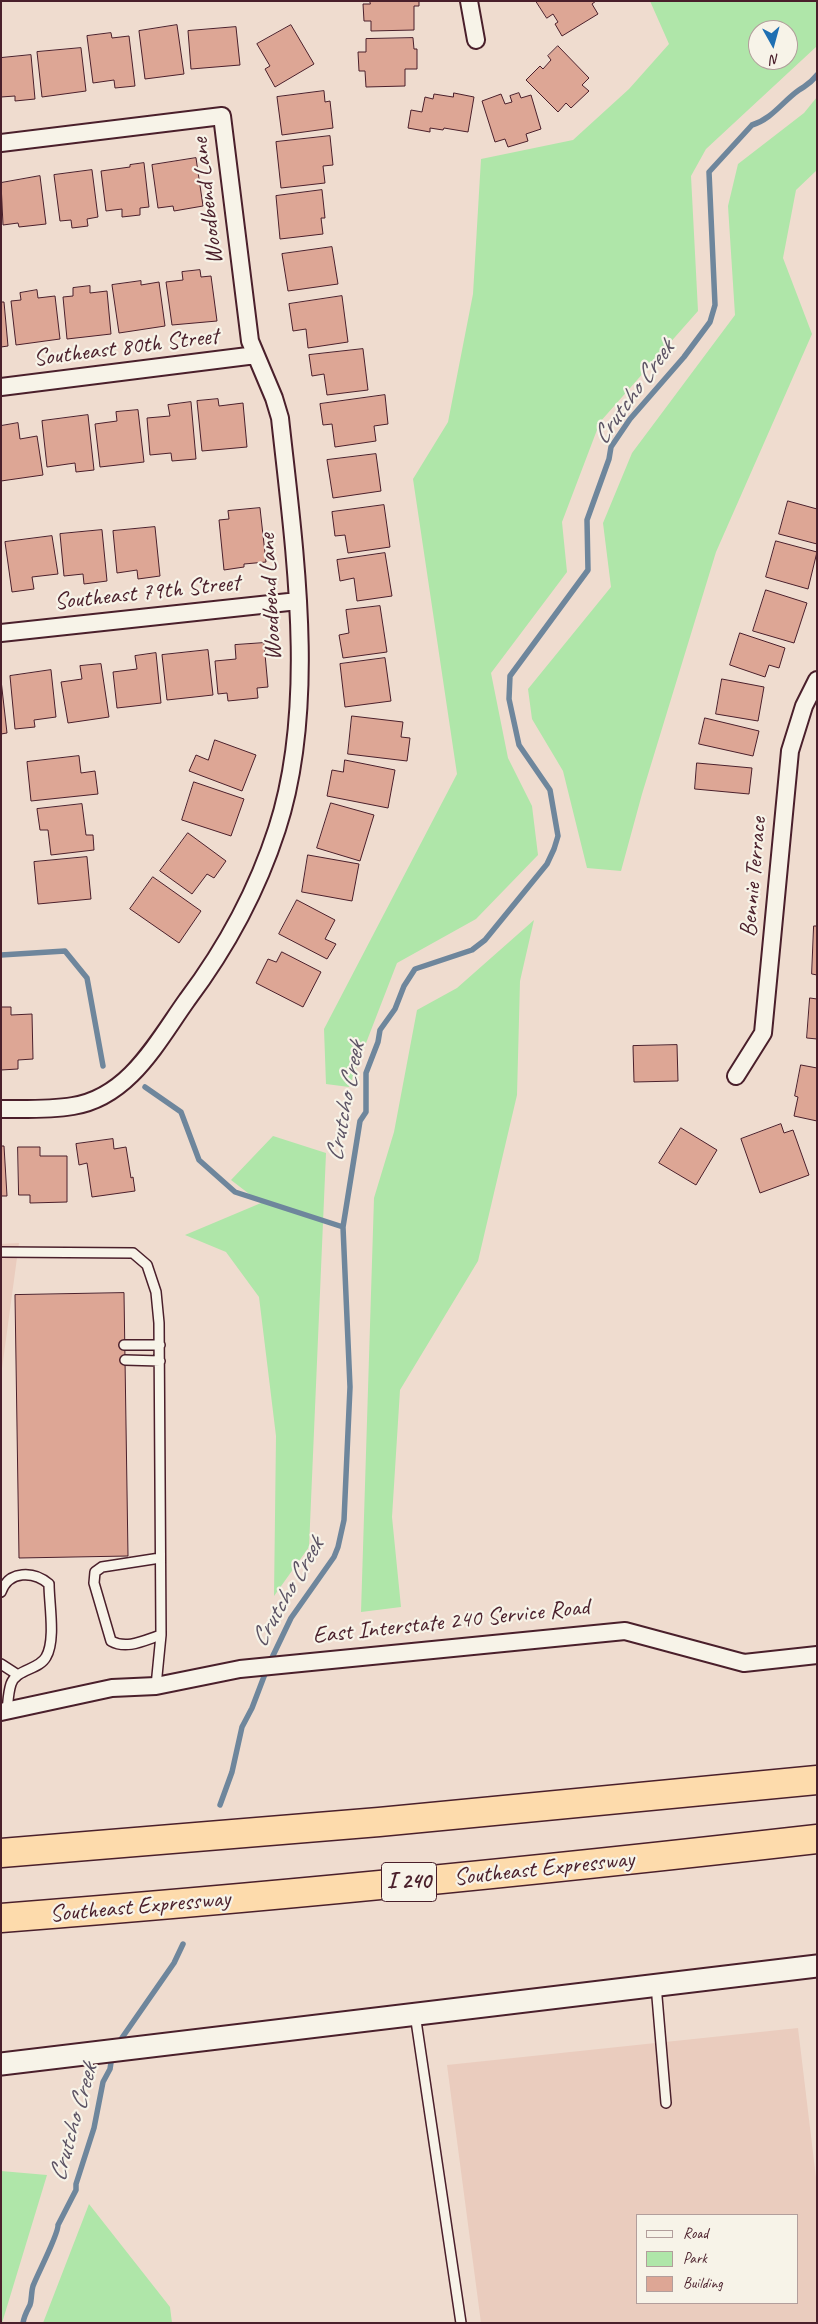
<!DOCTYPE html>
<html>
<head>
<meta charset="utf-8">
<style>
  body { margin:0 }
  #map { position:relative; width:818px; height:2324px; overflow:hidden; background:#efdccf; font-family:Caveat,sans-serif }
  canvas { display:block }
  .frame { position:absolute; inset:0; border:2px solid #4a1f2b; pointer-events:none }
  .legend { position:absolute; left:636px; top:2214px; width:162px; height:90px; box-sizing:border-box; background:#f7f3e8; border:1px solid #b29e9c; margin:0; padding:6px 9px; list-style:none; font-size:15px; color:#4a1f2b }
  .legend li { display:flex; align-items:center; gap:10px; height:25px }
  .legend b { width:25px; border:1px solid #b29e9c }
  .north { position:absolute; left:748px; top:20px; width:50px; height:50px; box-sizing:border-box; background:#f7f3e8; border:1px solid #b29e9c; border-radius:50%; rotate:173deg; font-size:14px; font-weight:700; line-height:20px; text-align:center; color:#4a1f2b }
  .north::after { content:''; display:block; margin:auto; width:18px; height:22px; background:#1f6fb2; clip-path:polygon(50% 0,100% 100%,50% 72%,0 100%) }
</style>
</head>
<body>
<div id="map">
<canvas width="818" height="2324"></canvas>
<div class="frame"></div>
<ul class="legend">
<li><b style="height:6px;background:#f7f3e8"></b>Road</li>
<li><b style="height:14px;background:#afe6a9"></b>Park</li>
<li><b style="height:14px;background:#dda695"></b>Building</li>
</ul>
<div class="north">N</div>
</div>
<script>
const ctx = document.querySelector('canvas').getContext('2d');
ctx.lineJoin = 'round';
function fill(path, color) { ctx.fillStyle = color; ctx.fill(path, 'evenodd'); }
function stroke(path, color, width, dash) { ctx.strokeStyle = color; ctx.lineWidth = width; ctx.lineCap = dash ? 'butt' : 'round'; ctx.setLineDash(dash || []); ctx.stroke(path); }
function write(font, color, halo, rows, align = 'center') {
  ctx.font = font + ' Caveat,sans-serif'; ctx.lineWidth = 4.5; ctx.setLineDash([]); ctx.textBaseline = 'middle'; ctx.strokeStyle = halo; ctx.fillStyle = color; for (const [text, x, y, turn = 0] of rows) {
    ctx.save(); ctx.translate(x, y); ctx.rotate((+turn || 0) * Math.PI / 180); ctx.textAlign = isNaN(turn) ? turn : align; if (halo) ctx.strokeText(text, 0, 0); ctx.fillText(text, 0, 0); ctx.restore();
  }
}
const built = new Path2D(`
  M19,1243L1,1376V1244Z
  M798,2028L817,2186V2323H481L447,2065ZM637,2215H797V2303H637Z`);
const green = new Path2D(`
  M650,1H817V44L816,47L706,149L691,176L698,311L600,422L562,522L567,572L491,673L508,758L532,806L538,855L476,919L397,963L349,1087L326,1084L324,1029L457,774L413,479L448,422L473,294L481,159L573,140L629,89L669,44ZM758,30H788V60H758Z
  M817,97V170L796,190L783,258L812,334L716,552L642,794L621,871L587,868L563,771L532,719L528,689L611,587L603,523L632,453L735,315L728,206L738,164L804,113Z
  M534,920L520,981L517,1095L478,1261L400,1390L392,1517L401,1607L361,1612L374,1198L394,1132L417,1010L457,988Z
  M273,1136L326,1153L309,1547L274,1596L276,1436L259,1297L226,1252L185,1235L261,1203L231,1180Z
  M1,2171L47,2175L2,2323H1Z
  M89,2204L170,2307L172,2323H43Z`);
const stream = new Path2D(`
  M1,955L65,951L87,978L103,1066
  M145,1087L181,1112L199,1160L235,1192L343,1227
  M220,1805L232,1772L242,1727L252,1708L268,1666L291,1618L334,1557L338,1547L344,1520L350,1387L343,1227L360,1121L366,1112V1073L378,1042L380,1030L395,1009L404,986L415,969L472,950L485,940L547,864L554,849L558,836L550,790L519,745L509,699L510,676L588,570L587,520L609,459L611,447L630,419L684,357L710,322L715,305L709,172L752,125C772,119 783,101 799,90C808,84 810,84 817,75
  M117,2045L174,1963L183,1944
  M23,2323C24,2316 27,2311 30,2305C32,2299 31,2292 33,2286C37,2275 59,2233 58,2225L76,2190V2184L94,2128L103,2082L110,2069L112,2056`);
const building = new Path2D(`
  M370,1H419V6H414V30L371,31V21H364L363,4H370Z
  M536,1H596L592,4L598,14L562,36L555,24L558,22L553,14L547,18Z
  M177,25L184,74L145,79L139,31Z
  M291,25L314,64L275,87L265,69L270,66L257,44Z
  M236,27L240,65L191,69L188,31Z
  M111,33L112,38L129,36L135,86L115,88L114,80L93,83L87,36Z
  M413,38L414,49H417V69H405V86L366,87L365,71H359L358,52H366V39Z
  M558,46L589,78L582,85L589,91L571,108L566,103L558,112L526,80L540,66L543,69L551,60L548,56Z
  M81,48L86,91L42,97L37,52Z
  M31,55L35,99L15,101V96L1,97V58Z
  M324,91L325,102L330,101L333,128L282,135L277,97Z
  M454,93L474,97L468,132L444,128L443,130L430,128V132L408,128L411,110L422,112L425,97L433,99L434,94L453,97Z
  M519,93L521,98L531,95L541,129L526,134L528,141L508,147L505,139L495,142L482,101L501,94L505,104L512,102L510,96Z
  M330,136L333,165L323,166L325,183L281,188L276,142Z
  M196,158L203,206L174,211L173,206L158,208L152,165Z
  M144,163L149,207L140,208V215L122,217V209L106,211L101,171L130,167V165Z
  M92,170L98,217L87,219L88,226L72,228L71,220L60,221L54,175Z
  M40,176L46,224L19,227L18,223L3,225L1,183Z
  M322,190L325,218H321L323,234L280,239L276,196Z
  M332,247L338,284L288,291L282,254Z
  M200,270L201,277L211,276L217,321L172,325L166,282L183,280L182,272Z
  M141,281V285L159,282L165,326L119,333L112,285Z
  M90,286V293L107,291L111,334L67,339L63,297L73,296V288Z
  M37,290L38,298L55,296L60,339L16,345L11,301L21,300L20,293Z
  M342,296L348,342L308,348L306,329L293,331L289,304Z
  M1,302H4L8,346L1,347Z
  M363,349L368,390L327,395L324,374L312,376L309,355Z
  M385,395L388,424L374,426L376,441L335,447L332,424L323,425L320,404Z
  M218,399L219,406L243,403L247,447L202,451L197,401Z
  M191,402L196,459L172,461L171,453L150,455L147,418L170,416L168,405Z
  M138,410L144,462L100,467L95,424L117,421L116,412Z
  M88,415L94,470L76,472L75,463L47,467L42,421Z
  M18,423L20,439L37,436L43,475L1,481V426Z
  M376,454L381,491L333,498L327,460Z
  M788,501L817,509V544L779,534Z
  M384,505L390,547L348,553L345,535L335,536L332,512Z
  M260,508L266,562L244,564V567L224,570L219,520L229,519L228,511Z
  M155,527L160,576L138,579L137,570L117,573L113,531Z
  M102,530L107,581L84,584L83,574L64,576L60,534Z
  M52,536L58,574L32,577L34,589L12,592L5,542Z
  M776,541L817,552L808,589L766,577Z
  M385,553L392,596L357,601L354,578L340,581L337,560Z
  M766,590L807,603L794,643L753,631Z
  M380,606L387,652L343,658L339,635L349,633L346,610Z
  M740,633L785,648L779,668L769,665L765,677L730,665Z
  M264,643L268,687L257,688L258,698L228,701L227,693L218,694L215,661L236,659L235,645Z
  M208,650L213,695L167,700L162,655Z
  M156,653L161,703L117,708L113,672L137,669L135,656Z
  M385,658L391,701L345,707L340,664Z
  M101,664L109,717L68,723L61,682L82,679L80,666Z
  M51,670L56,717L34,720L35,727L15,729L10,676Z
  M722,679L764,687L758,721L716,714Z
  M1,680L7,733L1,734Z
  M352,716L403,722L401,737L410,738L407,761L348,754Z
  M705,718L759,731L753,756L699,744Z
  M215,740L256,755L242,791L189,771L196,755L208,760Z
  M79,756L81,773L95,771L98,794L31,801L27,762Z
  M345,760L395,770L388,808L327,796L332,770L343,772Z
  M697,763L752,768L749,794L695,789Z
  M194,782L244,799L231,836L182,820Z
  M331,803L374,815L360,861L317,848Z
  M82,804L86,835H93L94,850L51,855L48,830H40L37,809Z
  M188,833L226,861L214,878L207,874L192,894L160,871Z
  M308,855L359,864L352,901L302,892Z
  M87,857L91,899L38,904L34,862Z
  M153,877L201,911L179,943L130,909Z
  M297,900L335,920L325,939L336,944L327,959L279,934Z
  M814,926H817V975L812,974Z
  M282,952L321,972L303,1007L256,983L268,959L276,962Z
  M810,998L817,999V1039L807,1038Z
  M1,1007H11V1015L32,1014L33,1059L18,1060V1069L1,1070Z
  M677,1045L678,1081L634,1082L633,1046Z
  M801,1065L817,1068V1121L794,1116L798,1097L795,1096Z
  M781,1124L784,1133L793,1130L809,1175L760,1193L741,1139Z
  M681,1128L717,1150L696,1185L659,1163Z
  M113,1139L114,1149L126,1147L131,1178L133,1177L135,1191L92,1197L87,1163L79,1165L76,1144Z
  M1,1146H4L7,1196H1Z
  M18,1147H40V1156H67V1202L30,1203V1195H19Z
  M124,1293L128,1556L19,1558L15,1295Z`);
const service = new Path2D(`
  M1,1252L133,1253L147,1265L156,1292L159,1323L161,1635L156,1686
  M124,1345H160
  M125,1360L160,1361
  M160,1558L102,1567L95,1572L94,1583L111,1641C127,1650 145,1640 161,1635
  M1,1592C9,1570 34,1571 49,1584C49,1604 56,1640 46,1657C39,1670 16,1669 11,1684C8,1693 8,1703 7,1711
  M1,1664L18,1675
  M656,1985L666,2103
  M415,2014L461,2323`);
const minor = new Path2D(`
  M469,1L476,40
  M1,143L222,116L250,341L274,398L280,418C294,547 318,703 277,829C257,891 226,948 187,1000C157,1042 129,1097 73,1106C49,1110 25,1109 1,1109
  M1,387L256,355
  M1,633L298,601
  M736,1076L763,1033L790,751L804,706L817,680
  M1,1712L112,1688L156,1686L240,1669L625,1631L744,1663L817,1655`);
const tertiary = new Path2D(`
  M1,2064L817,1966`);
const motorway = new Path2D(`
  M1,1853L379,1822L817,1780
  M1,1918C274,1897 545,1870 817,1839`);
const shields = [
  [409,1882,55]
];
const shieldNames = [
  ["I 240",409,1882]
];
const streetNames = [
  ["Woodbend Lane",208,201,-97],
  ["Southeast 80th Street",126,348,-7],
  ["Southeast 79th Street",147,593,-6],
  ["Woodbend Lane",271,597,-93],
  ["Bennie Terrace",754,877,-85],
  ["East Interstate 240 Service Road",451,1622,-6],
  ["Southeast Expressway",544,1869,-6],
  ["Southeast Expressway",140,1907,-5]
];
const waterNames = [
  ["Crutcho Creek",634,393,-54],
  ["Crutcho Creek",346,1102,-79],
  ["Crutcho Creek",288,1593,-60],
  ["Crutcho Creek",74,2123,-74]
];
fill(built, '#eaccbe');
fill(green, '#afe6a9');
stroke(stream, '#6e869c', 5.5);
fill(building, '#dda695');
stroke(building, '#4a1f2b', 1);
stroke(service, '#4a1f2b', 12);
stroke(minor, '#4a1f2b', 20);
stroke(tertiary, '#4a1f2b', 25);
stroke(motorway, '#4a1f2b', 31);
stroke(service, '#f7f3e8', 9);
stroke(minor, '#f7f3e8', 16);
stroke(tertiary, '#f7f3e8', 21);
stroke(motorway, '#fddbac', 28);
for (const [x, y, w] of shields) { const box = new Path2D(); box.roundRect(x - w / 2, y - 19.5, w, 39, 4); ctx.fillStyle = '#f7f3e8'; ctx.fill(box); stroke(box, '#4a1f2b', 1); }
write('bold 22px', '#4a1f2b', null, shieldNames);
write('24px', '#4a1f2b', '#f7f3e8', streetNames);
write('italic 25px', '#5c5364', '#f7f3e8', waterNames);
</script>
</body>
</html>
